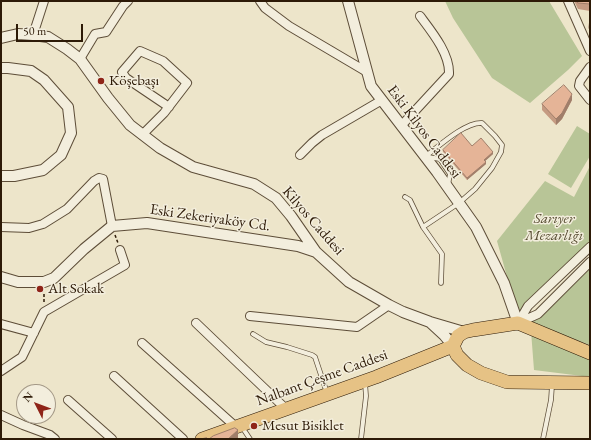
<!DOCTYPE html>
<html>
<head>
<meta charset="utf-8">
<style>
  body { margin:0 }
  #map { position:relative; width:591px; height:440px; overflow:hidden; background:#ede5ca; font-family:"EB Garamond",serif }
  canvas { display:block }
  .frame { position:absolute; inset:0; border:2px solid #2d1a07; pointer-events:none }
  .north { position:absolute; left:16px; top:384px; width:40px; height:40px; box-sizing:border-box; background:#f3eedd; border:1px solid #a49987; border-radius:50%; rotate:312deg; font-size:11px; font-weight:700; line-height:16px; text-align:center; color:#2d1a07 }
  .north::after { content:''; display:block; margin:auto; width:14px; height:18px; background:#8f2418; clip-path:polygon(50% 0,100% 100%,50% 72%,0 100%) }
  .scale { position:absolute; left:16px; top:24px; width:67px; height:18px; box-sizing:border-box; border:2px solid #2d1a07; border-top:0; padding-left:5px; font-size:12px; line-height:14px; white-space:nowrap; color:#2d1a07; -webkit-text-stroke:3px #f3eedd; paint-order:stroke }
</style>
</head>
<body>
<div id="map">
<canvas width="591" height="440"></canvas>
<div class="frame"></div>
<div class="north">N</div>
<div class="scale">50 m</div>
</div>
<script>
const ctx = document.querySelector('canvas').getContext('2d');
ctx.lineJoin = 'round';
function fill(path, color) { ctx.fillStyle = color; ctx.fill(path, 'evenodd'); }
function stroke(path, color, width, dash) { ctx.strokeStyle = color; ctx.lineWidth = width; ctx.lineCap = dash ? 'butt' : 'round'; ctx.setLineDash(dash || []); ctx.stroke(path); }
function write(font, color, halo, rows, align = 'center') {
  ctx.font = font + ' "EB Garamond",serif'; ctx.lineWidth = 3; ctx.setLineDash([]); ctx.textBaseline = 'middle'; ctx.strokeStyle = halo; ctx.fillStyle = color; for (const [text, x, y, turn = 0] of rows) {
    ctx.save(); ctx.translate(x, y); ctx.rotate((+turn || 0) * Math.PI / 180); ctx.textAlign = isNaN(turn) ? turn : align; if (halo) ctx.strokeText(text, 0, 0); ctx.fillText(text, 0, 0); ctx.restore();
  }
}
const green = new Path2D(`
  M445,1H549L582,56L568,70L530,103L492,78L453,18Z
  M577,126L590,134V156L571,188L548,174Z
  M590,166V243L518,316L497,241L545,181L574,197Z
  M590,266V345L529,323L538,318Z
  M531,331L590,353V377L534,370Z`);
const path = new Path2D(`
  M115,235L118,243
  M44,302V292`);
const service = new Path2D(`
  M428,157L440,159L450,174L448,185
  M405,197L410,200L423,227L442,254L441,283
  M423,227L459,203L475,189L492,168L501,152L502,145L495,136L482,123C465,122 439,146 426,156
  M253,334L266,342L287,347L312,355L315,357L327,393
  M242,427L250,439
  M361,439L366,396L365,383
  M543,439L551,400L552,385`);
const minor = new Path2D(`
  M260,1L265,8L289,26L367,72
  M568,1L590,51
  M33,35L44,1
  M80,59L95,34L106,32L123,6L128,1
  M590,67L580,81L579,86L590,100
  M401,126L449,74C450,54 432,32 420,16
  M142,135L164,113L187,83L163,61L140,51L122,72L126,78L169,107
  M300,155L312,143L322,135L382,100
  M1,227L29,228L43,224L67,209L94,181L99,178L103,179L112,226
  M250,316L357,327L389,305
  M196,323L285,408
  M518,323L528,306L590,247
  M518,323L538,314L590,262
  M1,324L34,333
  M142,343L236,427
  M1,371L22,357L44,312L125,265L120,250
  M114,376L183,439
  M68,400L112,439
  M1,415L23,425L50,435L55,439`);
const tertiary = new Path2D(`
  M348,1L371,86L437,172L476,227L504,283L518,323
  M1,38L18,34L33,35L48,37L67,49L80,59L108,98L130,125L160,148L193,167L254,184L276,198L291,216L316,252L349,282L389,305L403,312L430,322L464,332
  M1,68H8L31,71L44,80L68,107L71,133L61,155L43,170L14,176H1
  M1,277L18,282H44L54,278L84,249L112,226L147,223L298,246L316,252
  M431,323L444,335L453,346`);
const primary = new Path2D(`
  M453,346L458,336L464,332L473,330L518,323L590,353
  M453,346L457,355L467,365L481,373L507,382L590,383
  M202,439L376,377L453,346`);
const wall = new Path2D(`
  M574,1H590V11L578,9Z
  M590,19V37L589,35Z
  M572,100L562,119L556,125L542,110V104Z
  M472,146L493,154L485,161L486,164L467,180L443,152V150Z`);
const shadedWall = new Path2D(`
  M572,94V100L562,119L556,125V119Z
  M493,152V154L484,162V160Z
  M486,162V164L467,180V178Z
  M238,430V438L237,439H228Z`);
const building = new Path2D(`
  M577,1H590V4L578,3Z
  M590,19V31L589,28Z
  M564,85L572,94L562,113L556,119L542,104Z
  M461,133L472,146L481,138L493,152L484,160L486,162L467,178L443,150Z
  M235,428L238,430L228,439H209L213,436Z
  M207,438L208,439H201Z`);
const markers = [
  [101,81,4,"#8f2418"],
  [40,289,4,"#8f2418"],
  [254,426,4,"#8f2418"]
];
const poiNames = [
  ["Köşebaşı",109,81],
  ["Alt Sokak",48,289],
  ["Mesut Bisiklet",262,426]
];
const streetNames = [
  ["Eski Kilyos Caddesi",424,132,53],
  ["Eski Zekeriyaköy Cd.",210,218,8],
  ["Kilyos Caddesi",313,221,49],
  ["Nalbant Çeşme Caddesi",322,378,-20]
];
const parkNames = [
  ["Sarıyer",554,219],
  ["Mezarlığı",554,236]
];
fill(green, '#b8c597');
stroke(service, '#5d4d38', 5.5);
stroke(minor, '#5d4d38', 10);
stroke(tertiary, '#5d4d38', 12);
stroke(primary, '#2d1a07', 14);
stroke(path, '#2d1a07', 1.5, [3, 2]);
stroke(service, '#f3eedd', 4);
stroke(minor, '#f3eedd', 8);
stroke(tertiary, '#f3eedd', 10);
stroke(primary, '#e6c285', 13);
fill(wall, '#c59b82');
fill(shadedWall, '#a07e6a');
fill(building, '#e5b497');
stroke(building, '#a07e6a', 1);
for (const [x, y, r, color] of markers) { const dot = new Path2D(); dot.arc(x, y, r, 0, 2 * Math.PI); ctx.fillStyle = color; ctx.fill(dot); stroke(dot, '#f3eedd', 1.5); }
write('15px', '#2d1a07', '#f3eedd', poiNames, 'left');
write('15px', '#2d1a07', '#f3eedd', streetNames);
write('italic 15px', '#574d32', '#f3eedd', parkNames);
</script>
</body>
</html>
